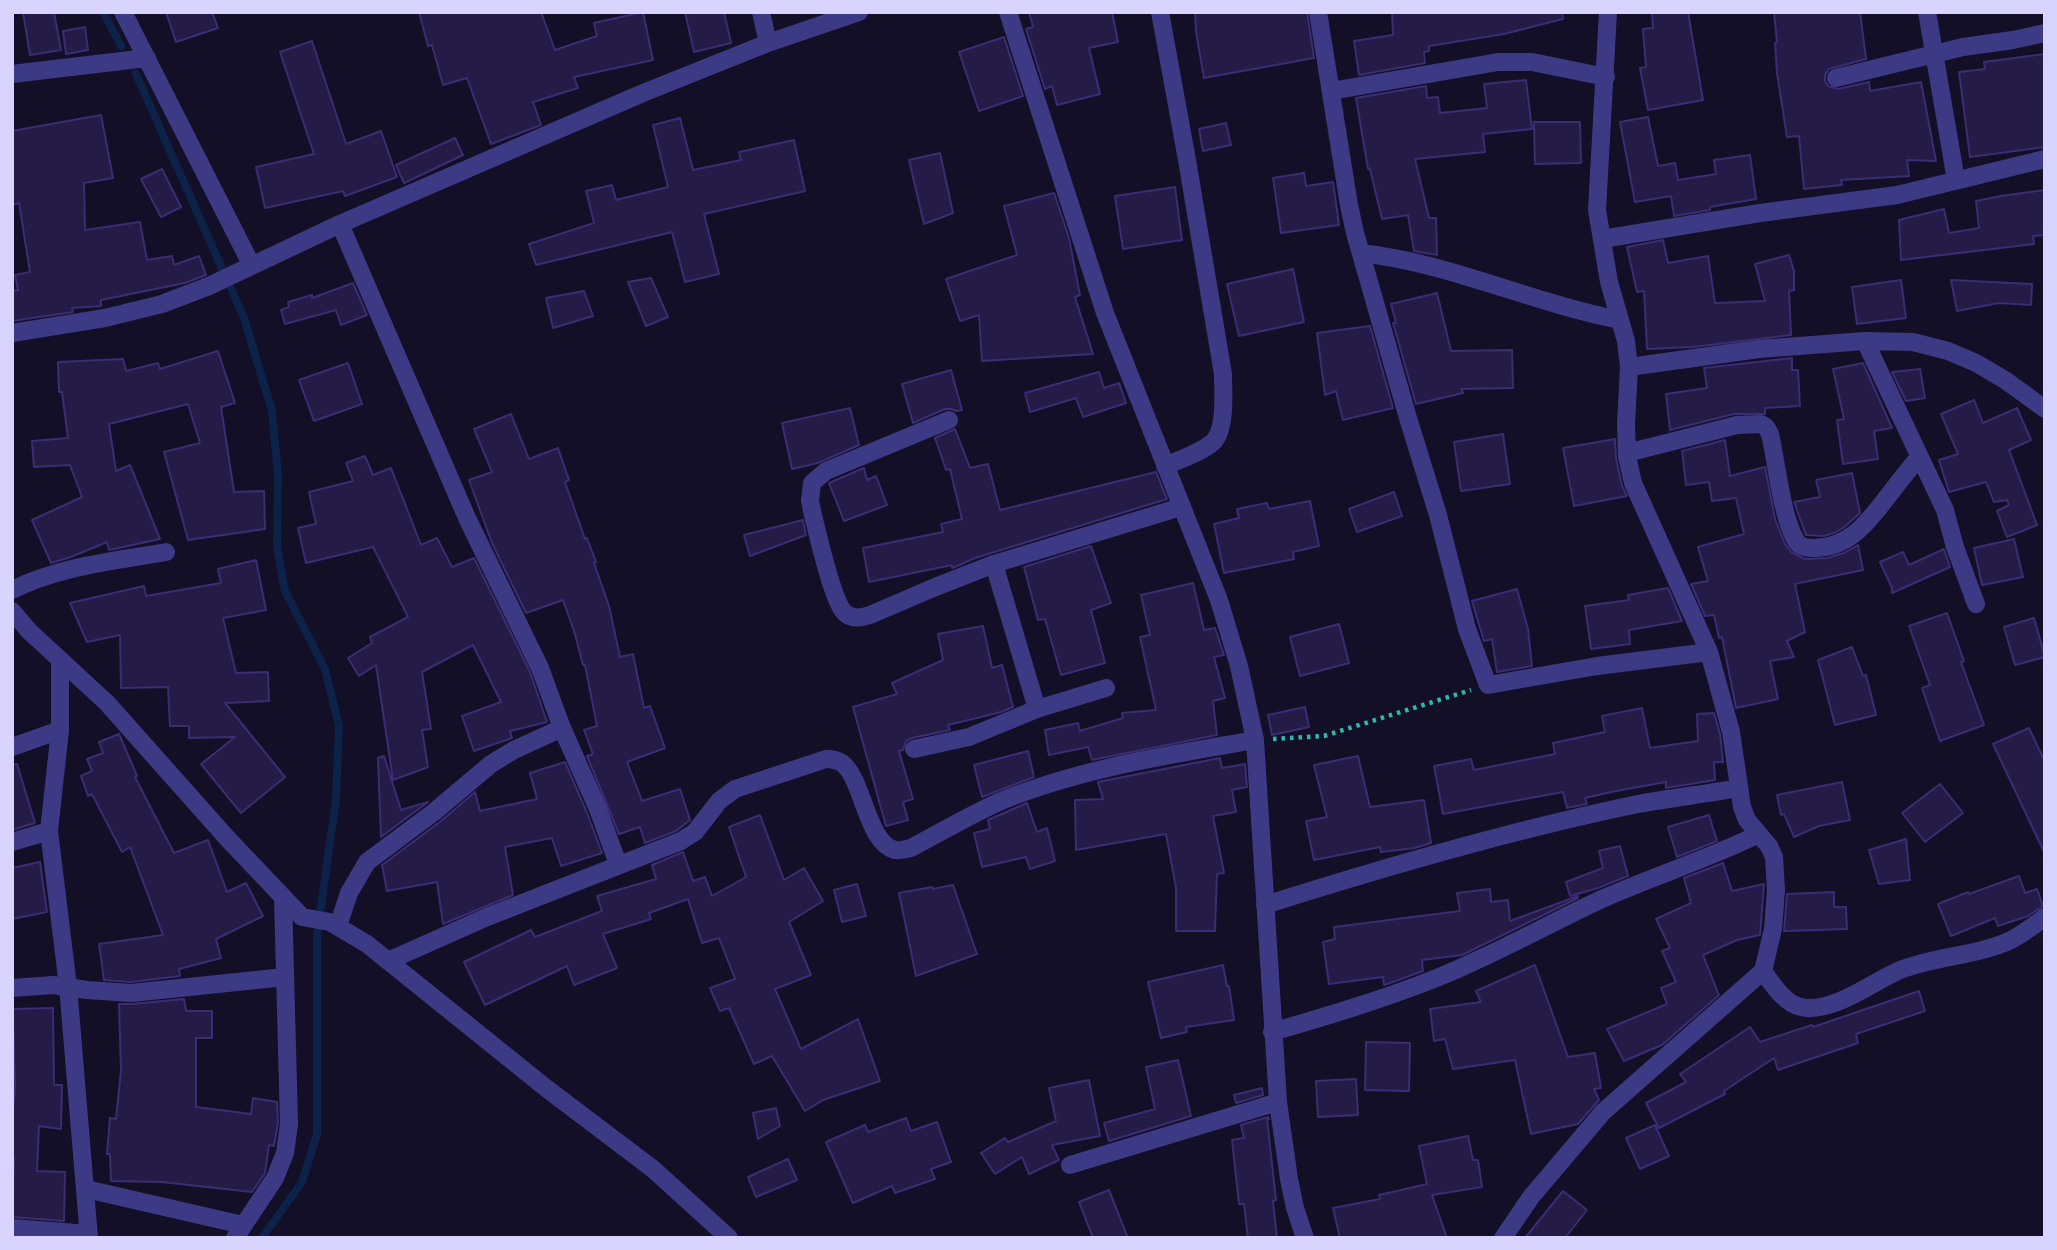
<!DOCTYPE html>
<html>
<head>
<meta charset="utf-8">
<style>
  body { margin:0 }
  #map { position:relative; width:2057px; height:1250px; overflow:hidden; background:#130f26; font-family:"Work Sans",sans-serif }
  canvas { display:block }
  .frame { position:absolute; inset:0; border:14px solid #d9d4ff; pointer-events:none }
</style>
</head>
<body>
<div id="map">
<canvas width="2057" height="1250"></canvas>
<div class="frame"></div>
</div>
<script>
const ctx = document.querySelector('canvas').getContext('2d');
ctx.lineJoin = 'round';
function stroke(path, color, width, dash) { ctx.strokeStyle = color; ctx.lineWidth = width; ctx.lineCap = dash ? 'butt' : 'round'; ctx.setLineDash(dash || []); ctx.stroke(path); }
function fill(path, color) { ctx.fillStyle = color; ctx.fill(path, 'evenodd'); }
const stream = new Path2D(`
  M103,12L121,46
  M136,74L244,318L272,411L278,476L277,547L285,591L325,669L339,726L336,799L317,936V1134L302,1182L262,1238`);
const building = new Path2D(`
  M23,12H54L61,50L30,55Z
  M166,12H212L218,28L176,42Z
  M419,12H541L555,50L597,36L594,23L643,12L653,60L574,77L578,88L533,102L541,125L491,144L467,78L443,85L432,45L428,46Z
  M685,12H724L731,43L694,52Z
  M1029,12H1112L1118,42L1089,48L1100,94L1057,105L1052,86L1045,89L1026,29L1033,27Z
  M1195,12H1307L1314,58L1204,78L1196,32Z
  M1392,12H1562L1563,19L1504,34L1429,46V51L1424,52L1425,63L1359,75L1354,41L1393,35Z
  M1652,12H1688L1703,100L1648,110L1640,68L1646,67L1643,29L1653,28Z
  M1774,12H1860L1866,59L1829,69L1825,75V81L1828,86L1838,89L1869,82L1870,91L1921,82L1936,161L1907,160L1909,176L1841,180L1842,185L1804,189L1799,136L1787,137L1777,73L1775,43L1777,42Z
  M85,27L88,50L66,54L63,31Z
  M1004,37L1023,96L979,111L959,52Z
  M312,41L346,144L381,131L397,177L345,196L343,191L265,208L256,167L314,154L280,52Z
  M2045,54V147L1970,157L1959,72L1985,69L1984,62Z
  M1526,80L1532,129L1483,134L1485,152L1415,159L1429,218H1436L1437,255L1414,251L1408,215L1382,219L1370,169H1368L1356,98L1426,86L1427,98L1438,97L1440,113L1487,108L1484,84Z
  M101,115L113,178L84,183L85,230L140,222L147,260L172,256L174,265L199,256L206,275L185,283L101,300V306L72,308L73,312L12,321V291L18,290L15,275L30,272L19,203L12,205V131Z
  M1648,117L1658,166L1675,163L1678,180L1716,174L1714,160L1750,155L1756,199L1710,207V210L1674,216L1671,196L1635,202L1620,122Z
  M680,118L693,170L741,160L739,152L794,140L805,191L704,214L719,274L685,282L672,232L536,265L529,244L594,223L586,191L612,185L616,200L668,187L653,125Z
  M1534,122H1580L1581,163L1535,164Z
  M1226,123L1231,145L1203,151L1199,129Z
  M455,138L463,155L404,183L396,165Z
  M940,153L953,213L924,224L909,160Z
  M162,169L181,207L161,217L141,179Z
  M1304,173L1306,186L1333,182L1339,225L1281,233L1273,178Z
  M1175,187L1182,240L1123,249L1115,196Z
  M2045,190V235L2033,236L2034,244L1901,260L1899,220L1944,209L1949,233L1979,228L1976,201L2001,196Z
  M1054,193L1069,238L1080,295L1075,297L1093,354L982,361L979,315L960,321L946,279L1017,255L1004,206Z
  M1663,240L1668,263L1708,256L1715,303L1765,301L1755,264L1789,255L1794,271V290L1789,291L1791,335L1693,347L1647,349L1644,291L1637,292L1627,247Z
  M1293,269L1304,322L1239,336L1227,284Z
  M651,278L668,317L646,326L628,282Z
  M1901,280L1906,318L1857,324L1852,287Z
  M1951,280L2032,284L2031,305L1999,303L1957,311Z
  M353,283L367,315L341,325L336,310L285,324L281,310L289,307L288,302L312,295V298Z
  M584,291L593,316L553,328L546,298Z
  M1437,293L1451,351L1512,350L1513,388L1461,389L1463,393L1416,404L1393,323H1396L1391,304Z
  M1370,326L1393,408L1343,420L1336,391L1325,395L1317,333Z
  M218,351L235,403L221,407L234,492L264,491L265,529L188,540L164,452L200,443L188,404L109,424L116,471L130,465L160,539L109,550L107,542L71,557L51,563L32,520L82,497L70,465L34,467L32,441L68,438L62,392H59L58,362L123,359L126,371L158,363L160,369Z
  M1792,358V370H1798L1800,406L1765,408V414H1734L1670,430L1666,394L1707,388L1704,368Z
  M348,363L362,404L314,421L299,380Z
  M1863,363L1892,428L1874,431L1878,459L1843,464L1837,420L1844,419L1833,369Z
  M1920,369L1925,398L1906,401L1892,372Z
  M951,370L962,410L956,411L951,409H945L913,423L902,384Z
  M1099,372L1104,388L1119,383L1126,403L1083,417L1076,398L1030,412L1025,393Z
  M1974,400L1983,423L2017,408L2031,440L2009,450L2037,525L2007,537L1997,511L2009,505L2007,500L1994,502L1986,482L1949,492L1939,460L1958,454L1941,414Z
  M850,408L859,445L818,463L792,469L782,423Z
  M511,414L529,459L558,448L569,480L565,482L585,539L587,538L596,562L594,563L609,606L620,657L633,654L644,708L650,706L665,748L627,762L642,801L680,789L690,820L676,831L645,843L640,827L619,834L587,756L593,754L584,730L597,726L585,665H583L575,634L563,600L526,613L492,543L469,480L492,472L474,429Z
  M955,429L970,468L988,464L1000,510L1156,472L1167,499L975,558L955,567L952,568V565L869,582L863,548L943,532L941,524L962,519L950,469L946,470L935,438Z
  M1503,434L1510,484L1461,491L1454,442Z
  M1615,439L1616,458L1622,486L1627,496L1574,506L1563,448Z
  M1725,440L1730,476L1765,467L1775,519L1785,544L1791,552L1805,559L1827,558L1844,553L1858,545L1863,570L1795,584L1805,632L1787,641L1794,657L1770,661L1778,699L1736,708L1722,637L1719,638L1714,615L1705,616L1691,584L1708,581L1698,547L1744,534L1736,498L1712,501L1709,482L1686,485L1682,451Z
  M365,456L373,475L391,468L421,545L437,538L452,567L474,558L530,672L547,722L510,731L512,738L474,751L462,716L501,702L473,645L422,672L431,729L422,730L428,767L393,780L376,665L359,676L348,658L372,643L370,637L408,617L373,547L306,563L298,528L316,524L309,492L353,481L346,463Z
  M864,468L867,480L876,476L887,505L844,521L829,483Z
  M1852,473L1860,513L1843,528L1834,533L1824,536L1806,535L1794,502L1820,497L1816,480Z
  M1394,492L1402,516L1357,532L1349,509Z
  M1310,501L1319,546L1293,552L1294,559L1224,573L1214,524L1239,518L1237,509L1267,503L1269,509Z
  M803,520L806,535L750,556L744,535Z
  M2014,539L2023,577L1982,585L1974,548Z
  M1091,546L1111,603L1091,610L1105,663L1061,675L1045,619L1038,620L1024,567Z
  M1944,549L1950,567L1892,593V588L1880,562L1903,552L1909,565Z
  M256,560L266,610L223,618L236,673L268,672L269,701L225,703L285,777L241,813L201,764L235,737L189,738V726H170L168,687L121,688L120,635L87,642L70,603L144,586L146,596L221,583L218,569Z
  M1193,583L1204,630L1215,628L1224,655L1214,657L1225,698L1213,701L1217,735L1092,760L1088,747L1049,755L1045,730L1078,723L1080,731L1123,718L1122,713L1156,710L1140,637L1150,635L1141,595Z
  M1668,588L1682,621L1629,630L1630,644L1591,649L1585,606L1629,600L1628,595Z
  M1517,589L1528,629L1532,666L1497,672L1492,639L1484,641L1472,601Z
  M1947,613L1964,661L1961,662L1984,725L1940,741L1922,688L1930,685L1909,626Z
  M2034,618L2045,657L2015,665L2004,627Z
  M1339,624L1349,663L1300,676L1290,637Z
  M983,626L992,668L1002,665L1013,707L1001,712L948,725L950,730L912,738L906,741L903,750L899,751L913,799L903,802L908,820L886,826L853,707L897,694L892,683L943,660L938,634Z
  M1852,647L1863,676L1866,675L1876,715L1835,725L1818,660Z
  M1305,707L1309,727L1272,735L1268,715Z
  M1642,708L1650,748L1698,741L1697,714L1714,713L1720,734L1723,762H1714L1715,780L1666,788V782L1616,791L1585,798L1587,804L1567,808L1563,792L1443,814L1434,766L1471,759L1474,770L1555,754L1553,743L1605,732L1602,716Z
  M2029,728L2045,762V854L1993,744Z
  M119,734L137,776L135,777L174,853L208,840L227,892L246,883L263,916L216,939L221,958L179,969L180,976L131,982L104,980L99,944L163,935L130,847L122,852L92,794L88,796L81,776L92,771L87,759L103,753L99,742Z
  M1028,751L1034,777L982,797L974,765Z
  M384,756L401,810L428,802L381,837L378,758Z
  M1358,756L1370,807L1424,800L1431,843L1415,848L1381,852L1380,847L1314,860L1306,821L1327,817L1314,765Z
  M1220,758L1222,768L1245,764L1247,787L1232,790L1236,812L1213,816L1224,873L1217,874L1215,931H1176V888L1166,834L1076,850L1075,800L1103,799L1098,782Z
  M565,762L587,813L602,853L561,866L552,838L505,847L513,895L443,924L437,882L387,891L382,865L441,821L475,792L480,811L537,799L530,773Z
  M17,764L35,823L12,830V765Z
  M1842,782L1850,820L1819,826L1794,837L1784,814L1781,815L1777,795Z
  M1940,784L1963,813L1925,842L1902,813Z
  M1027,803L1037,832L1047,828L1055,861L1030,869L1026,857L982,867L974,833L990,829L988,820Z
  M760,815L784,880L804,868L823,901L789,922L811,975L775,989L801,1049L858,1019L880,1081L823,1100L805,1111L772,1056L754,1064L729,1008L720,1011L710,988L735,979L719,938L702,943L688,899L649,913L651,919L603,934L617,968L574,985L567,966L485,1005L464,962L531,930L535,937L602,911L597,896L656,879L652,865L683,852L693,881L705,877L712,896L746,877L729,827Z
  M1709,815L1717,841L1677,857L1668,827Z
  M1906,839L1910,880L1879,884L1869,850Z
  M1620,846L1628,876L1598,888L1570,896L1566,882L1603,868L1599,851Z
  M40,862L47,912L12,919V868Z
  M1723,863L1732,891L1764,884L1760,935L1737,940L1703,955L1719,995L1662,1045L1624,1061L1607,1029L1667,1004L1661,988L1676,982L1662,951L1670,948L1656,919L1691,903L1684,878Z
  M2019,876L2025,893L2037,889L2043,906L2028,916L1998,926L1995,918L1951,936L1938,904L1968,892L1969,894Z
  M857,884L866,916L842,922L834,890Z
  M953,885L977,954L916,976L899,893L932,887L933,889Z
  M1490,889L1491,902L1508,900L1510,921L1578,896V898L1462,955L1422,960L1423,971L1390,983L1384,985L1383,977L1329,984L1323,942L1335,939L1334,927L1460,911L1457,893Z
  M1834,892V907H1846L1847,929L1784,931L1787,894Z
  M1223,965L1227,986H1229L1234,1020L1186,1027L1187,1032L1161,1038L1148,982Z
  M1535,965L1568,1057L1595,1053L1601,1088L1594,1089L1599,1100L1578,1124L1531,1134L1515,1060L1453,1069L1445,1039L1434,1041L1430,1009L1481,1002L1476,991Z
  M1919,991L1925,1011L1856,1034L1858,1043L1778,1070L1774,1058L1724,1091L1725,1094L1659,1128L1646,1103L1686,1082L1680,1074L1750,1027L1760,1042L1812,1025L1813,1027Z
  M184,999L186,1011H212V1038H196V1107L251,1114L253,1098L277,1102L278,1123L274,1146L269,1145L265,1173L252,1192L162,1182L111,1181L110,1154H107L110,1118L116,1119L121,1070L119,1004H132Z
  M53,1008L54,1085H62L61,1129L39,1126L37,1171L65,1172L64,1221L12,1217L14,1158H12V1123L15,1087L13,1009Z
  M1366,1042L1410,1043L1409,1091L1365,1090Z
  M1178,1060L1191,1116L1109,1141L1104,1123L1155,1109L1146,1067Z
  M1356,1079L1358,1115L1318,1117L1316,1081Z
  M1089,1080L1100,1136L1052,1145L1059,1160L1029,1174L1022,1157L995,1174L981,1153L1005,1138L1008,1142L1056,1121L1049,1088Z
  M1262,1088L1263,1095L1236,1103L1234,1095Z
  M776,1108L780,1126L758,1139L753,1113Z
  M1268,1117L1269,1119H1267L1276,1200L1273,1201L1277,1238H1248L1244,1204H1239L1232,1140L1244,1138L1241,1125Z
  M906,1118L911,1131L937,1122L951,1162L931,1169L935,1179L895,1193L892,1186L853,1203L826,1142L865,1125L868,1132Z
  M1655,1125L1669,1156L1640,1169L1626,1138Z
  M1468,1136L1473,1160H1478L1482,1187L1432,1195L1447,1238H1340L1333,1208L1380,1199L1379,1195L1427,1184L1419,1146Z
  M788,1159L797,1180L756,1197L748,1177Z
  M1109,1190L1128,1238H1093L1079,1202Z
  M1563,1191L1587,1210L1565,1238H1525Z`);
const path = new Path2D(`
  M1273,739L1324,736L1471,690`);
const minor = new Path2D(`
  M123,12L251,264
  M761,12L768,43
  M1008,12L1105,313L1219,600L1239,666L1255,740L1278,1102L1289,1179L1295,1208L1305,1238
  M1160,12L1187,160L1223,374C1223,392 1226,425 1215,440C1206,451 1178,460 1165,466
  M1318,12L1349,205L1355,233L1408,418L1438,515L1467,629L1488,685L1597,666L1709,652
  M1927,12L1956,180
  M12,74L147,58
  M1836,78L1963,47L2013,40L2045,33
  M1331,91L1498,62H1532L1606,77
  M340,224L467,518L540,668L562,728L598,809L618,864
  M1602,239L1760,213L1897,195L2045,159
  M1361,253C1450,263 1532,303 1620,320
  M12,333L105,318L162,304L209,286L340,224L643,93L768,43L859,12
  M1865,341L1945,510L1955,547L1976,604
  M1629,367L1759,349L1865,341L1913,342L1948,351L1976,363L2005,380L2045,409
  M949,420L826,471L812,483L810,500L812,511C817,531 832,599 844,612C851,620 861,618 870,615L933,588L994,564L1181,507
  M1627,453L1737,425L1761,424L1766,427L1770,434C1777,464 1781,513 1795,539C1798,546 1805,548 1812,548C1852,549 1871,517 1892,491C1901,479 1910,468 1919,457
  M994,564L1037,709
  M12,590C60,566 114,561 166,552
  M12,611L29,631L107,703L227,838L302,917L330,922L367,944L546,1088L653,1169L729,1238
  M60,660V730L49,831L68,986L89,1238
  M12,747L60,730
  M914,749L969,737L1037,709L1106,688
  M12,842L49,831
  M1265,905C1388,866 1512,830 1638,804C1671,798 1705,794 1739,788
  M338,926L349,893L367,862L434,812L491,764L514,750L562,728
  M388,961L487,917L681,841L695,832L719,801L735,789L826,759C832,759 837,760 842,763C864,780 866,842 895,850C900,851 906,849 911,848C941,832 970,815 1001,801C1081,768 1170,755 1255,740
  M1763,971C1772,984 1785,1004 1801,1007C1832,1014 1872,982 1900,970C1935,956 1975,956 2009,941C2022,935 2033,926 2045,917
  M12,988L53,985L87,990L131,993L285,977
  M1272,1032C1327,1016 1381,1000 1434,979C1492,956 1546,925 1602,899C1654,876 1708,859 1759,834
  M1070,1165L1278,1102
  M86,1189L243,1225
  M12,1228L89,1234
  M235,1238L275,1178L285,1153L289,1124L283,897
  M1503,1238L1531,1197L1603,1112L1763,971L1773,929L1776,890L1774,857L1769,846L1747,820L1742,807L1731,732L1709,652L1633,483L1627,456L1626,425L1629,367L1626,341L1609,282L1597,210L1608,12`);
stroke(stream, '#0c2248', 8);
fill(building, '#241b47');
stroke(building, '#3b2d73', 2);
stroke(path, '#2fb8b0', 4.5, [3.5, 5]);
stroke(minor, '#3d3a85', 18);
</script>
</body>
</html>
